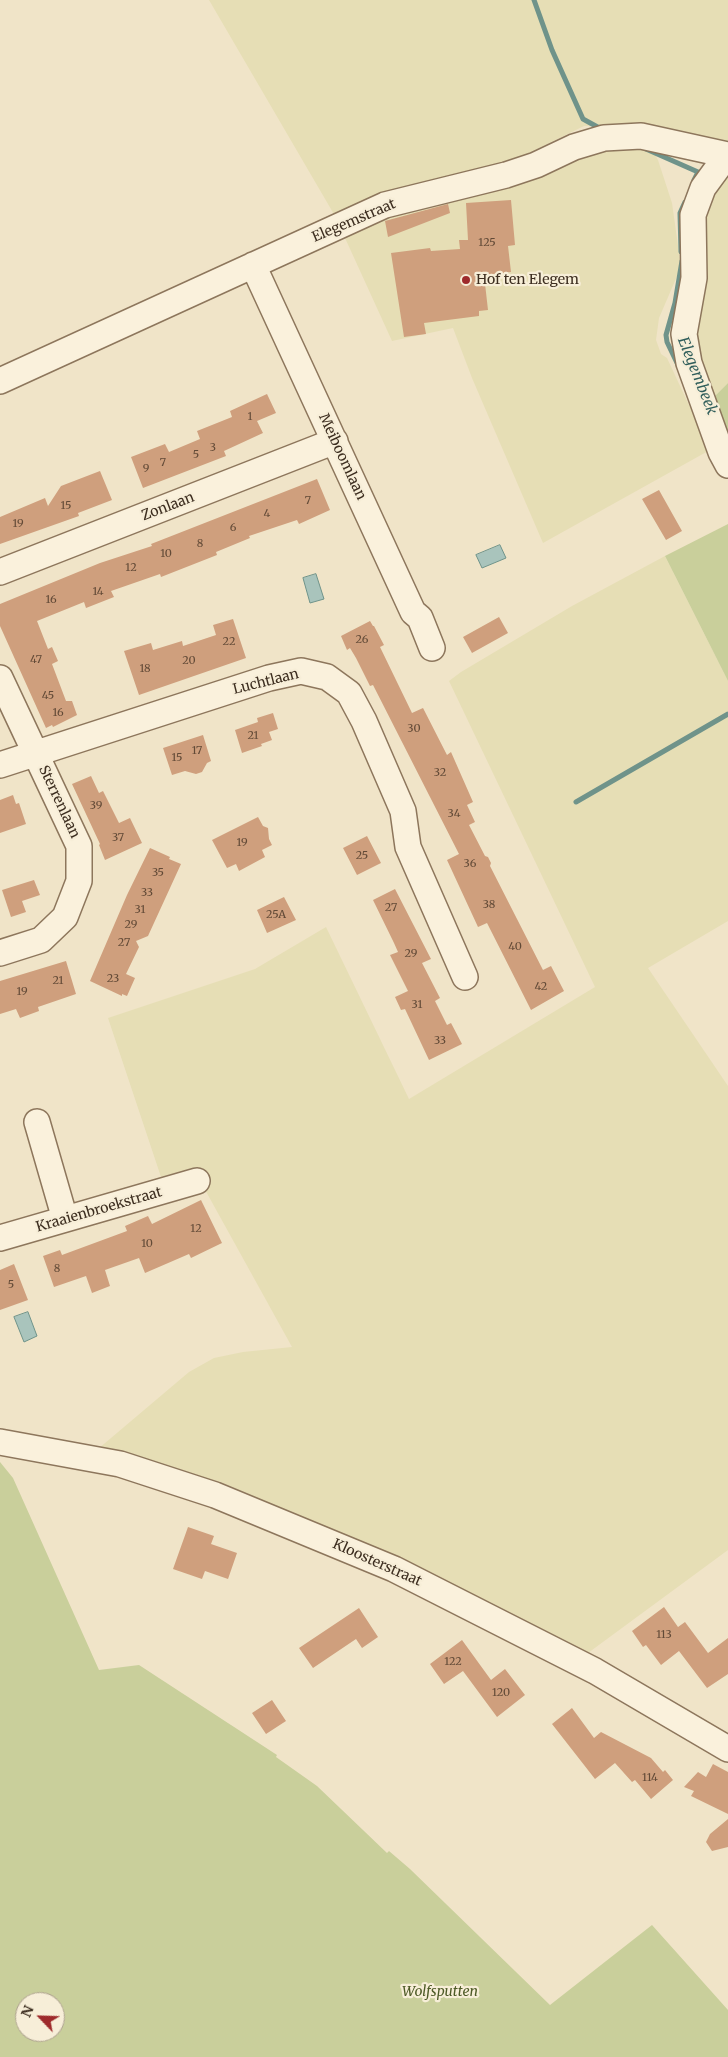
<!DOCTYPE html>
<html>
<head>
<meta charset="utf-8">
<style>
  body { margin:0 }
  #map { position:relative; width:728px; height:2057px; overflow:hidden; background:#f0e4c8; font-family:Merriweather,serif }
  canvas { display:block }
  .north { position:absolute; left:15px; top:1992px; width:50px; height:50px; box-sizing:border-box; background:#f7eed8; border:1px solid #ada18e; border-radius:50%; rotate:294deg; font-size:14px; font-weight:700; line-height:20px; text-align:center; color:#3d2e20 }
  .north::after { content:''; display:block; margin:auto; width:18px; height:22px; background:#9e2a2b; clip-path:polygon(50% 0,100% 100%,50% 72%,0 100%) }
</style>
</head>
<body>
<div id="map">
<canvas width="728" height="2057"></canvas>
<div class="north">N</div>
</div>
<script>
const ctx = document.querySelector('canvas').getContext('2d');
ctx.lineJoin = 'round';
function fill(path, color) { ctx.fillStyle = color; ctx.fill(path, 'evenodd'); }
function stroke(path, color, width, dash) { ctx.strokeStyle = color; ctx.lineWidth = width; ctx.lineCap = dash ? 'butt' : 'round'; ctx.setLineDash(dash || []); ctx.stroke(path); }
function write(font, color, halo, rows, align = 'center') {
  ctx.font = font + ' Merriweather,serif'; ctx.lineWidth = 4.5; ctx.setLineDash([]); ctx.textBaseline = 'middle'; ctx.strokeStyle = halo; ctx.fillStyle = color; for (const [text, x, y, turn = 0] of rows) {
    ctx.save(); ctx.translate(x, y); ctx.rotate((+turn || 0) * Math.PI / 180); ctx.textAlign = isNaN(turn) ? turn : align; if (halo) ctx.strokeText(text, 0, 0); ctx.fillText(text, 0, 0); ctx.restore();
  }
}
const farmland = new Path2D(`
  M209,0H728V144L619,125L584,126L531,152L544,171L599,147L643,146L653,151L658,160L672,203L681,267L659,318L656,340L661,354L667,358L710,450L543,543L472,378L453,328L392,341L335,216Z
  M728,174V383L710,401L689,341L701,211Z
  M665,556L728,681V921L648,968L728,1086V1550L588,1653L400,1562L98,1449L189,1372L214,1358L243,1352L292,1347L193,1168L161,1177L108,1018L255,969L326,927L409,1099L595,987L449,681L461,672L572,606Z`);
const green = new Path2D(`
  M728,383V448L710,401Z
  M728,524V681L665,556Z
  M0,1462L13,1478L99,1670L139,1665L277,1755L276,1757L317,1786L387,1853L389,1851L410,1869L550,2005L652,1925L728,2010V2057H0ZM25,2002H55V2032H25Z`);
const water = new Path2D(`
  M500,545L506,558L482,568L476,555Z
  M316,574L324,599L310,603L303,578Z
  M28,1312L37,1336L24,1342L14,1317Z`);
const stream = new Path2D(`
  M534,0L552,50L583,119L603,130
  M646,149L698,172L694,180
  M681,252L680,213L685,202
  M678,365L667,342L666,335L675,303L682,261
  M576,802L728,714`);
const building = new Path2D(`
  M511,200L515,245L508,246L511,272L484,275L488,310L479,311V316L424,323L426,334L404,337L391,253L430,248L431,251L460,249L459,240H468L466,203Z
  M448,204L450,213L388,237L385,221Z
  M267,394L276,413L257,421L263,433L224,451L226,456L143,488L131,457L165,444L169,452L200,439L197,431L232,417L230,411Z
  M100,471L112,500L78,513L79,516L0,544V517L45,498L48,506L61,486Z
  M317,479L330,510L299,524L297,520L249,536L250,538L216,552L217,555L161,577L160,574L111,591L114,597L86,608L84,602L37,621L48,649L52,647L58,661L52,664L66,701H72L77,715L53,727L52,725L46,728L0,626V604L100,563L152,546L151,544Z
  M659,490L682,531L666,540L642,499Z
  M499,617L508,633L472,653L463,637Z
  M233,619L246,658L139,695L124,651L151,643L153,650L182,641L183,646L216,635L213,625Z
  M370,621L373,626H374L384,645L380,647L412,713L423,708L447,755L451,752L473,802L467,805L475,822L469,825L485,856L488,857L491,863L490,866L543,970L551,966L564,991L531,1010L487,923L478,927L447,860L459,854L373,685L370,686L356,658L350,648L347,650L341,636Z
  M273,713L278,729L269,732L272,740L261,744L262,746L242,753L235,730L258,722L257,718Z
  M203,735L211,761L207,763L202,772L196,774L185,771L172,775L163,748Z
  M91,776L99,793L103,791L119,823L130,818L142,843L105,860L99,845L100,844L72,784Z
  M13,795L16,804L19,803L26,824L0,833V800Z
  M258,817L263,826L268,828L269,839L272,845L262,850L265,857L239,871L236,864L227,868L212,840Z
  M367,836L381,863L357,875L343,848Z
  M150,848L170,857L169,859L181,864L148,936L136,941L139,947L126,974L135,978L127,996L122,994V996L90,981L127,895Z
  M34,880L40,895L22,901L26,912L11,917L2,890Z
  M395,889L431,959L422,963L440,998L435,1001L447,1025L451,1023L462,1044L429,1060L405,1009L401,1010L395,997L408,991L390,955L398,952L394,943L373,900Z
  M284,897L296,920L267,933L257,910Z
  M66,961L76,994L38,1007L39,1011L20,1018L16,1009L0,1014V981Z
  M201,1200L222,1243L191,1258L189,1254L145,1273L139,1258L105,1270L110,1286L92,1293L86,1276L54,1287L43,1256L60,1250L62,1255L127,1231L125,1226L148,1216L152,1224Z
  M14,1264L28,1300L0,1310V1270Z
  M188,1527L214,1536L211,1544L237,1553L228,1579L205,1571L202,1579L173,1569Z
  M664,1607L678,1627L685,1622L708,1653L728,1638V1674L707,1688L679,1651L661,1665L646,1645L643,1647L632,1631Z
  M359,1608L378,1637L362,1648L356,1639L313,1668L299,1648Z
  M462,1640L491,1680L505,1669L525,1695L497,1717L463,1671L444,1684L430,1664Z
  M272,1700L286,1721L266,1734L252,1713Z
  M572,1708L594,1738L601,1732L651,1758L663,1772L665,1770L673,1780L651,1799L635,1780L632,1782L615,1763L595,1779L552,1724Z
  M713,1764L728,1772V1814L691,1796L694,1791L684,1787L698,1772L706,1777Z
  M728,1819V1847L712,1851L706,1842L710,1834Z`);
const minor = new Path2D(`
  M727,155L703,188L693,215L694,278L684,334L689,363L721,452L728,465
  M253,265L413,612L420,618L432,648
  M0,381L385,205L506,175L536,165L574,147L604,138L641,136L728,155
  M0,572L335,441
  M0,678L79,846V881L65,917L41,940L0,953
  M0,765L269,678L301,671L327,677L349,693L364,721L403,811L408,847L465,977
  M37,1122L65,1219
  M0,1238L197,1181
  M0,1442L120,1464L215,1495L394,1569L595,1671L728,1749`);
const markers = [
  [466,280,5,"#9e2a2b"]
];
const numberNames = [
  ["125",487,243],
  ["1",250,417],
  ["3",213,448],
  ["5",196,455],
  ["7",163,463],
  ["9",146,469],
  ["7",308,501],
  ["15",66,506],
  ["4",267,514],
  ["19",18,524],
  ["6",233,528],
  ["8",200,544],
  ["10",166,554],
  ["12",131,568],
  ["14",98,592],
  ["16",51,600],
  ["26",362,640],
  ["22",229,642],
  ["47",36,660],
  ["20",189,661],
  ["18",145,669],
  ["45",48,696],
  ["16",58,713],
  ["30",414,729],
  ["21",253,736],
  ["17",197,751],
  ["15",177,758],
  ["32",440,773],
  ["39",96,806],
  ["34",454,814],
  ["37",118,838],
  ["19",242,843],
  ["25",362,856],
  ["36",470,864],
  ["35",158,873],
  ["33",147,893],
  ["38",489,905],
  ["27",391,908],
  ["31",140,910],
  ["25A",276,915],
  ["29",131,925],
  ["27",124,943],
  ["40",515,947],
  ["29",411,954],
  ["23",113,979],
  ["21",58,981],
  ["42",541,987],
  ["19",22,992],
  ["31",417,1005],
  ["33",440,1041],
  ["12",196,1229],
  ["10",147,1244],
  ["8",57,1269],
  ["5",11,1285],
  ["113",664,1635],
  ["122",453,1662],
  ["120",501,1693],
  ["114",650,1778]
];
const streetNames = [
  ["Elegemstraat",354,221,-23],
  ["Meiboomlaan",342,457,65],
  ["Zonlaan",168,507,-21],
  ["Luchtlaan",266,682,-14],
  ["Sterrenlaan",59,802,65],
  ["Kraaienbroekstraat",99,1210,-16],
  ["Kloosterstraat",377,1563,24]
];
const poiNames = [
  ["Hof ten Elegem",476,280]
];
const parkNames = [
  ["Wolfsputten",440,1992]
];
const waterNames = [
  ["Elegembeek",697,376,68]
];
fill(farmland, '#e6deb5');
fill(green, '#c9cf9b');
fill(water, '#a9c4bc');
stroke(water, '#6f938a', 1);
stroke(stream, '#6f938a', 5);
fill(building, '#cf9f7d');
stroke(minor, '#8d765c', 28);
stroke(minor, '#faf1dc', 25);
for (const [x, y, r, color] of markers) { const dot = new Path2D(); dot.arc(x, y, r, 0, 2 * Math.PI); ctx.fillStyle = color; ctx.fill(dot); stroke(dot, '#f7eed8', 2); }
write('11px', '#624a37', null, numberNames);
write('14px', '#3d2e20', '#f7eed8', streetNames);
write('14px', '#3d2e20', '#f7eed8', poiNames, 'left');
write('italic 14px', '#4d5a26', '#f7eed8', parkNames);
write('italic 15px', '#2f5d5a', '#f7eed8', waterNames);
</script>
</body>
</html>
